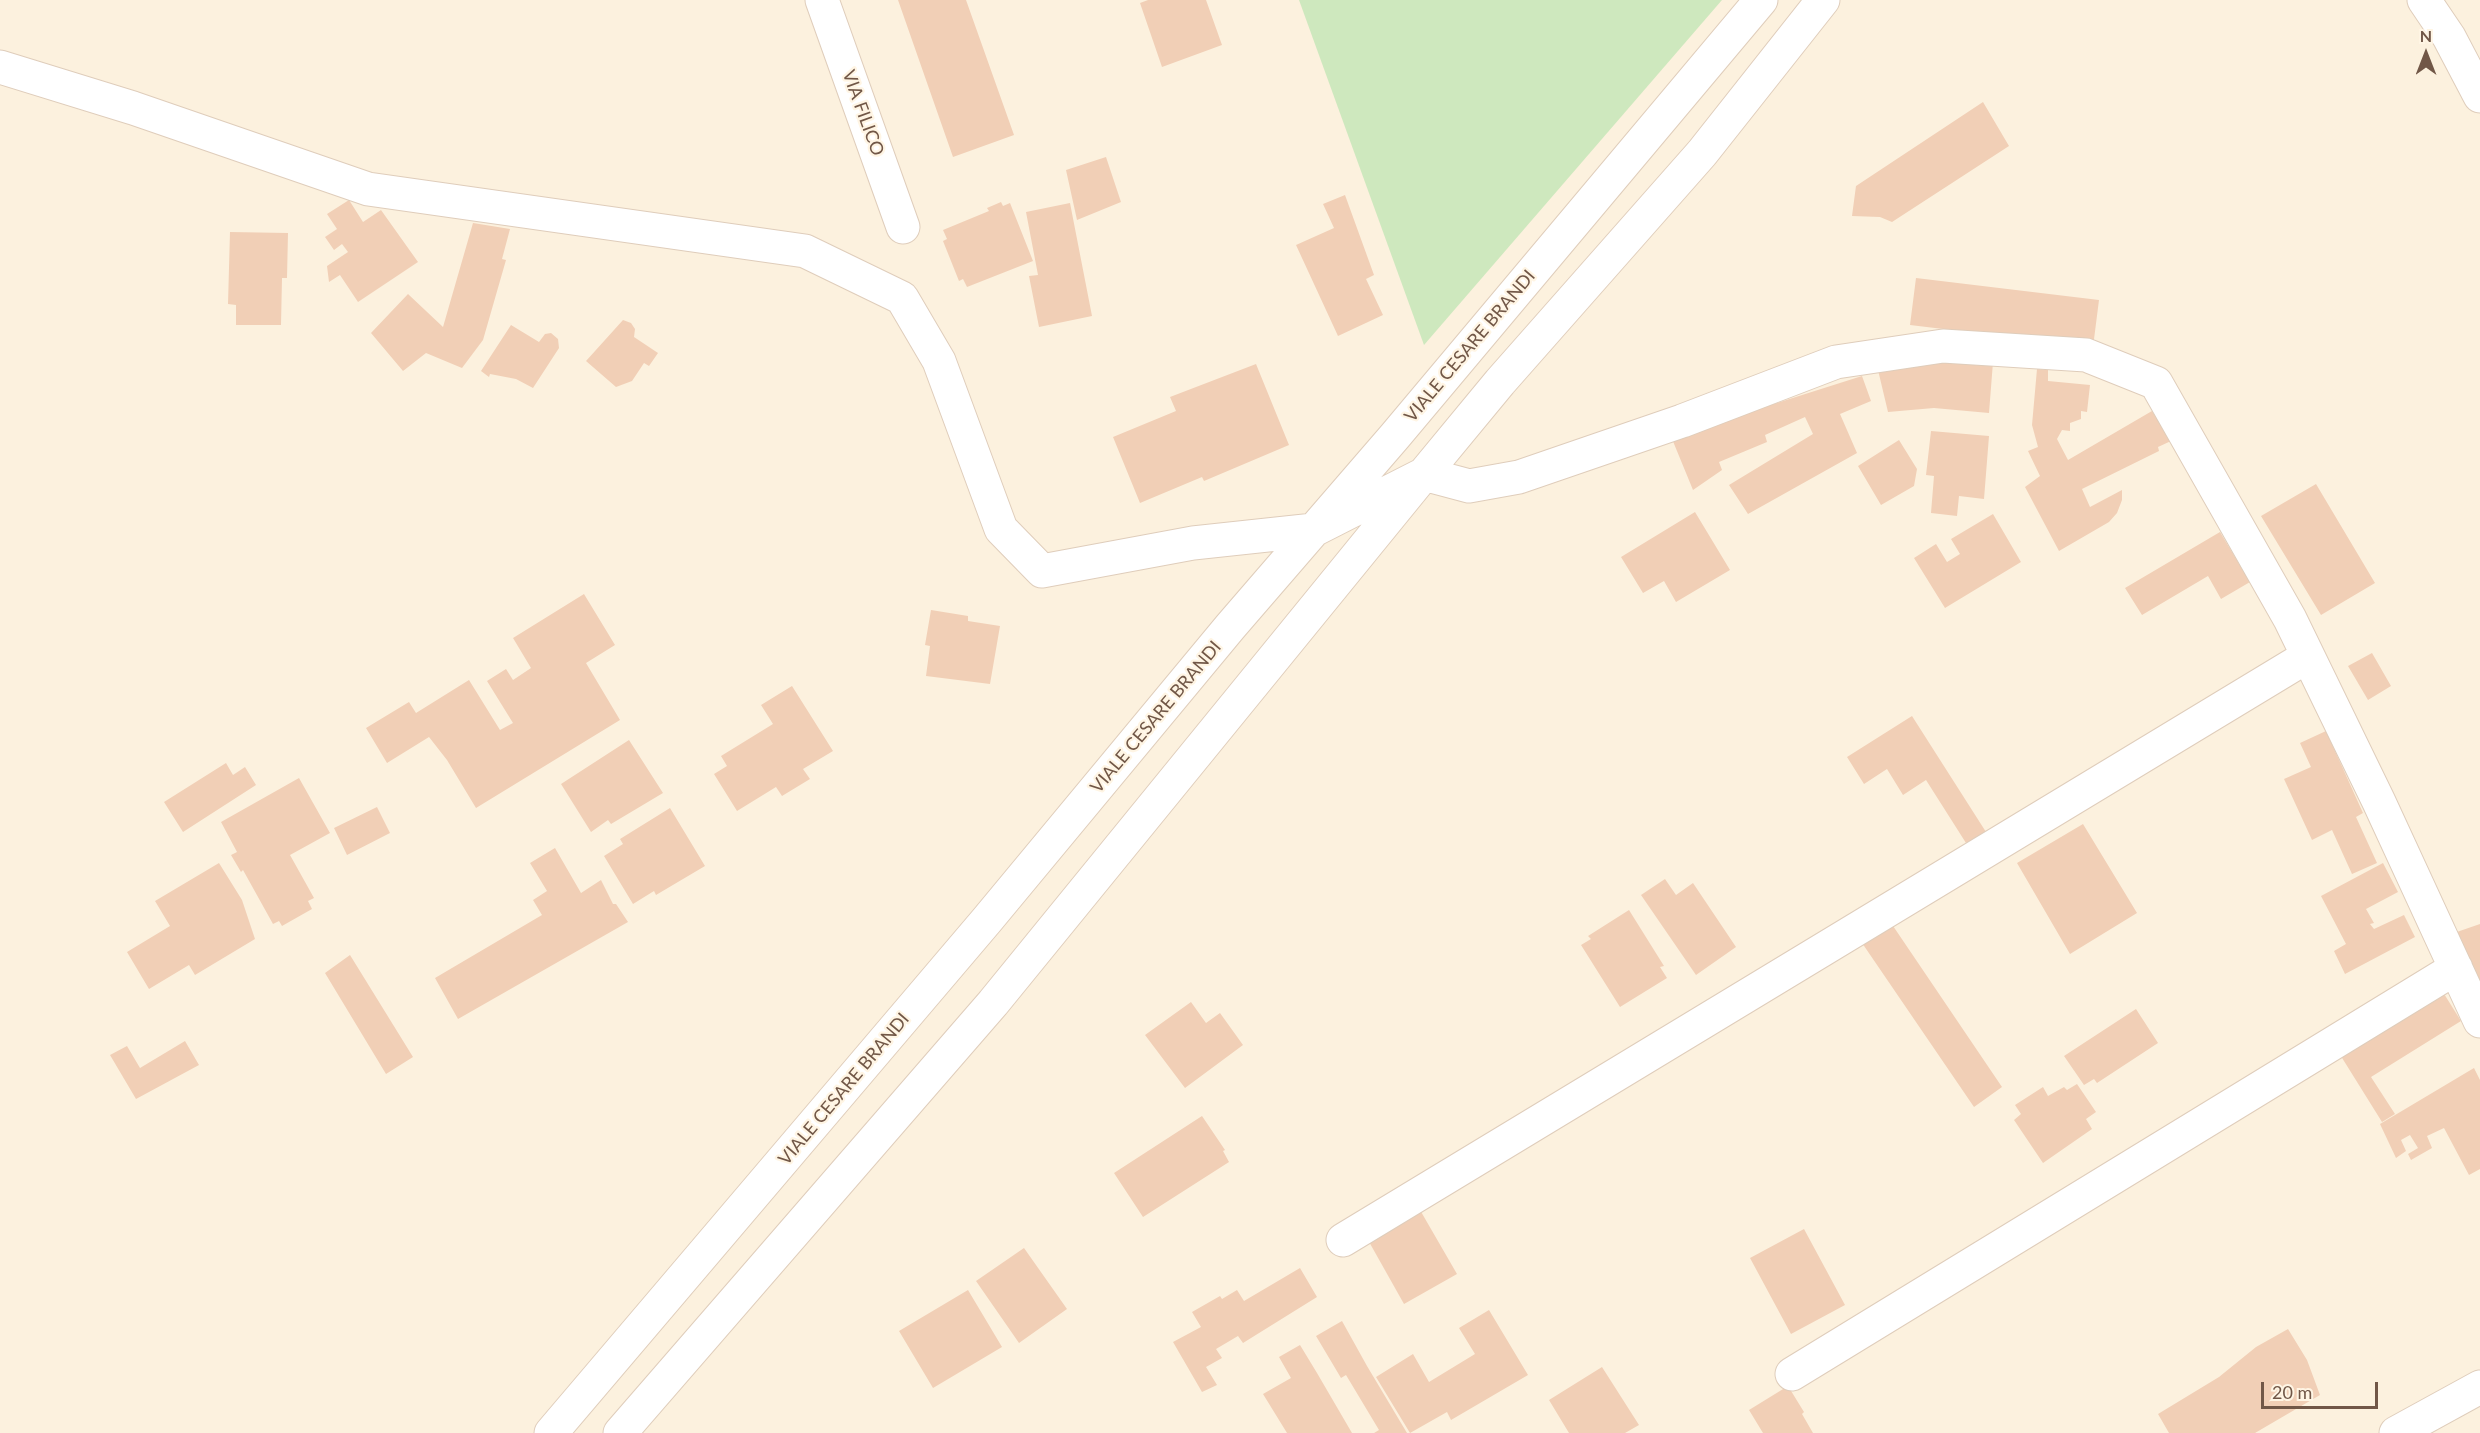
<!DOCTYPE html>
<html>
<head>
<meta charset="utf-8">
<style>
  body { margin:0 }
  #map { position:relative; width:2480px; height:1433px; overflow:hidden; background:#fcf1de; font-family:Lato,sans-serif }
  canvas { display:block }
  .north { position:absolute; left:2396px; top:24px; width:60px; height:60px; -webkit-text-stroke:4px #fff5e4; paint-order:stroke; rotate:0deg; font-size:16px; font-weight:700; line-height:24px; text-align:center; color:#715747 }
  .north::after { content:''; display:block; margin:auto; width:21px; height:27px; background:#715747; clip-path:polygon(50% 0,100% 100%,50% 72%,0 100%) }
  .scale { position:absolute; left:2261px; top:1382px; width:117px; height:27px; box-sizing:border-box; border:3px solid #715747; border-top:0; padding-left:8px; font-size:18px; line-height:21px; white-space:nowrap; color:#715747; -webkit-text-stroke:4px #fff5e4; paint-order:stroke }
</style>
</head>
<body>
<div id="map">
<canvas width="2480" height="1433"></canvas>
<div class="north">N</div>
<div class="scale">20 m</div>
</div>
<script>
const ctx = document.querySelector('canvas').getContext('2d');
ctx.lineJoin = 'round';
function fill(path, color) { ctx.fillStyle = color; ctx.fill(path, 'evenodd'); }
function stroke(path, color, width, dash) { ctx.strokeStyle = color; ctx.lineWidth = width; ctx.lineCap = dash ? 'butt' : 'round'; ctx.setLineDash(dash || []); ctx.stroke(path); }
function write(font, color, halo, rows, align = 'center') {
  ctx.font = font + ' Lato,sans-serif'; ctx.lineWidth = 4.5; ctx.setLineDash([]); ctx.textBaseline = 'middle'; ctx.strokeStyle = halo; ctx.fillStyle = color; for (const [text, x, y, turn = 0] of rows) {
    ctx.save(); ctx.translate(x, y); ctx.rotate((+turn || 0) * Math.PI / 180); ctx.textAlign = isNaN(turn) ? turn : align; if (halo) ctx.strokeText(text, 0, 0); ctx.fillText(text, 0, 0); ctx.restore();
  }
}
const green = new Path2D(`
  M1299,0H1722L1424,345Z`);
const building = new Path2D(`
  M898,0H966L1014,135L953,157Z
  M1148,0H1206L1222,45L1162,67L1140,3Z
  M1983,102L2009,146L1892,222L1880,217L1852,216L1856,186Z
  M1106,157L1121,202L1077,220L1066,170Z
  M1345,195L1374,275L1366,279L1383,315L1338,336L1296,245L1334,228L1323,204Z
  M349,200L363,222L381,210L418,262L358,302L340,275L329,282L327,266L348,252L342,244L334,250L325,237L337,229L327,214Z
  M1001,202L1003,206L1010,203L1033,261L967,287L963,279L959,281L943,241L947,239L943,230L989,211L987,208Z
  M1070,203L1092,316L1039,327L1029,276L1038,275L1026,212Z
  M473,223L510,229L502,259L506,260L483,340L462,368L426,353L403,371L371,333L408,294L443,327Z
  M230,232L288,233L287,278H282L281,325H236V305L228,304Z
  M1916,278L2099,300L2093,347L1910,325Z
  M623,320L631,323L635,329L634,337L658,353L649,366L644,363L632,381L616,387L586,361Z
  M511,325L539,342L545,334L551,333L558,339L559,348L533,388L516,379L490,374L489,377L481,371Z
  M1939,357L1993,362L1989,413L1934,408L1888,412L1878,370Z
  M1256,364L1289,445L1204,481L1202,477L1140,503L1113,437L1176,411L1170,397Z
  M2037,369L2048,370V381L2090,385L2087,412L2081,411V419L2070,423V431L2062,430L2057,439L2068,460L2152,411L2171,441L2158,447L2159,451L2082,489L2090,507L2122,490V500L2117,513L2109,522L2059,551L2025,487L2040,476L2028,451L2038,447L2032,425Z
  M1862,376L1871,401L1840,414L1857,453L1748,514L1729,485L1813,434L1805,417L1765,435L1767,442L1719,462L1722,470L1693,490L1670,434L1758,409Z
  M1931,431L1989,436L1984,499L1959,496L1957,516L1931,513L1934,476L1926,475Z
  M1899,440L1917,469L1914,486L1881,505L1858,466Z
  M2316,484L2375,583L2321,615L2261,516Z
  M1695,512L1730,570L1676,602L1664,581L1643,593L1621,557Z
  M1993,514L2021,562L1945,608L1914,558L1936,544L1947,562L1960,554L1951,539Z
  M2220,532L2250,582L2221,599L2208,576L2142,615L2125,588Z
  M584,594L615,645L586,663L620,720L476,808L447,760L429,737L387,763L366,728L409,702L416,713L469,680L500,730L513,723L487,681L506,669L513,680L531,668L513,638Z
  M931,610L968,616V621L1000,626L990,684L926,676L930,646L925,645Z
  M2372,653L2391,686L2368,700L2348,666Z
  M792,686L833,751L803,769L810,779L782,796L776,787L737,811L714,774L727,766L721,756L773,724L761,705Z
  M1912,716L1986,832L1966,843L1926,780L1903,795L1887,769L1864,784L1847,757Z
  M2326,731L2363,813L2356,817L2377,863L2352,874L2332,830L2312,840L2284,779L2311,767L2300,743Z
  M629,740L663,793L611,824L608,820L591,832L561,784Z
  M226,763L233,775L245,767L256,785L183,832L164,802Z
  M299,778L330,833L290,855L314,898L308,901L312,909L282,926L279,921L273,924L243,870L241,872L231,855L237,852L221,822Z
  M377,807L390,833L347,855L334,828Z
  M670,808L705,866L656,895L654,891L633,904L604,856L623,844L620,839Z
  M2083,824L2137,913L2070,954L2017,863Z
  M555,848L581,893L601,880L613,904H616L628,922L458,1019L435,978L542,915L533,900L547,891L530,863Z
  M219,863L242,900L255,939L195,975L189,965L149,989L127,952L170,926L155,901Z
  M2383,863L2398,892L2366,909L2374,923L2370,924L2374,929L2404,915L2415,937L2345,974L2334,951L2346,944L2321,896Z
  M1665,879L1676,895L1693,883L1736,947L1696,975L1641,895Z
  M1629,910L1664,966L1660,967L1667,978L1620,1007L1581,945L1591,939L1588,936Z
  M1889,920L2002,1087L1974,1107L1860,940Z
  M2480,924V994L2451,934Z
  M350,955L413,1057L386,1074L325,973Z
  M2441,989L2461,1021L2371,1077L2395,1114L2382,1122L2339,1053Z
  M1191,1002L1206,1023L1220,1013L1243,1045L1185,1088L1145,1035Z
  M2136,1009L2158,1043L2097,1083L2094,1079L2084,1085L2064,1056Z
  M185,1041L199,1065L136,1099L110,1055L127,1046L140,1068Z
  M2474,1068L2480,1080V1169L2469,1175L2444,1128L2427,1136L2432,1148L2411,1160L2408,1154L2418,1148L2410,1135L2401,1140L2406,1151L2396,1158L2380,1124Z
  M2077,1084L2096,1112L2086,1119L2092,1129L2043,1163L2014,1120L2021,1114L2015,1105L2043,1087L2048,1096L2064,1087L2067,1090Z
  M1202,1116L1225,1150L1223,1151L1229,1162L1143,1217L1114,1173Z
  M1420,1210L1457,1274L1404,1304L1368,1240Z
  M1804,1229L1845,1305L1791,1334L1750,1258Z
  M1024,1248L1067,1309L1019,1343L976,1281Z
  M1300,1268L1317,1297L1243,1343L1238,1336L1216,1349L1222,1358L1206,1367L1217,1385L1202,1392L1173,1342L1201,1327L1192,1312L1220,1296L1222,1299L1237,1290L1244,1301Z
  M968,1290L1002,1347L933,1388L899,1331Z
  M1489,1310L1528,1375L1451,1420L1447,1412L1410,1433L1376,1377L1413,1354L1429,1382L1475,1354L1459,1328Z
  M1342,1321L1367,1366L1407,1433H1374L1379,1430L1346,1375L1341,1378L1316,1336Z
  M2288,1329L2307,1360L2320,1395L2255,1433H2169L2158,1414L2219,1377L2256,1347Z
  M1300,1345L1317,1373L1352,1433H1287L1263,1394L1291,1378L1279,1357Z
  M1602,1367L1639,1425L1625,1433H1569L1549,1400Z
  M1788,1386L1804,1412L1802,1414L1813,1433H1763L1749,1410Z`);
const minor = new Path2D(`
  M822,0L903,227
  M2424,0L2449,37L2480,96
  M0,67L133,108L368,189L805,251L902,298L939,361L1001,529L1042,571L1193,543L1314,530L1424,474L1469,486L1519,477L1682,421L1836,362L1943,346L2086,355L2156,383L2290,619L2379,802L2480,1021
  M1343,1240L2308,656
  M1792,1374L2456,968
  M551,1433L987,920L1230,627L1395,436L1761,0
  M620,1433L993,1003L1424,474L1500,382L1702,153L1823,0
  M2396,1433L2480,1387`);
const streetNames = [
  ["VIA FILICO",863,113,70],
  ["VIALE CESARE BRANDI",1470,346,-50],
  ["VIALE CESARE BRANDI",1156,717,-50],
  ["VIALE CESARE BRANDI",844,1089,-50]
];
fill(green, '#cee8be');
fill(building, '#f1cfb6');
stroke(minor, '#dfcdbb', 35);
stroke(minor, '#fff', 33);
write('18px', '#715747', '#fff5e4', streetNames);
</script>
</body>
</html>
